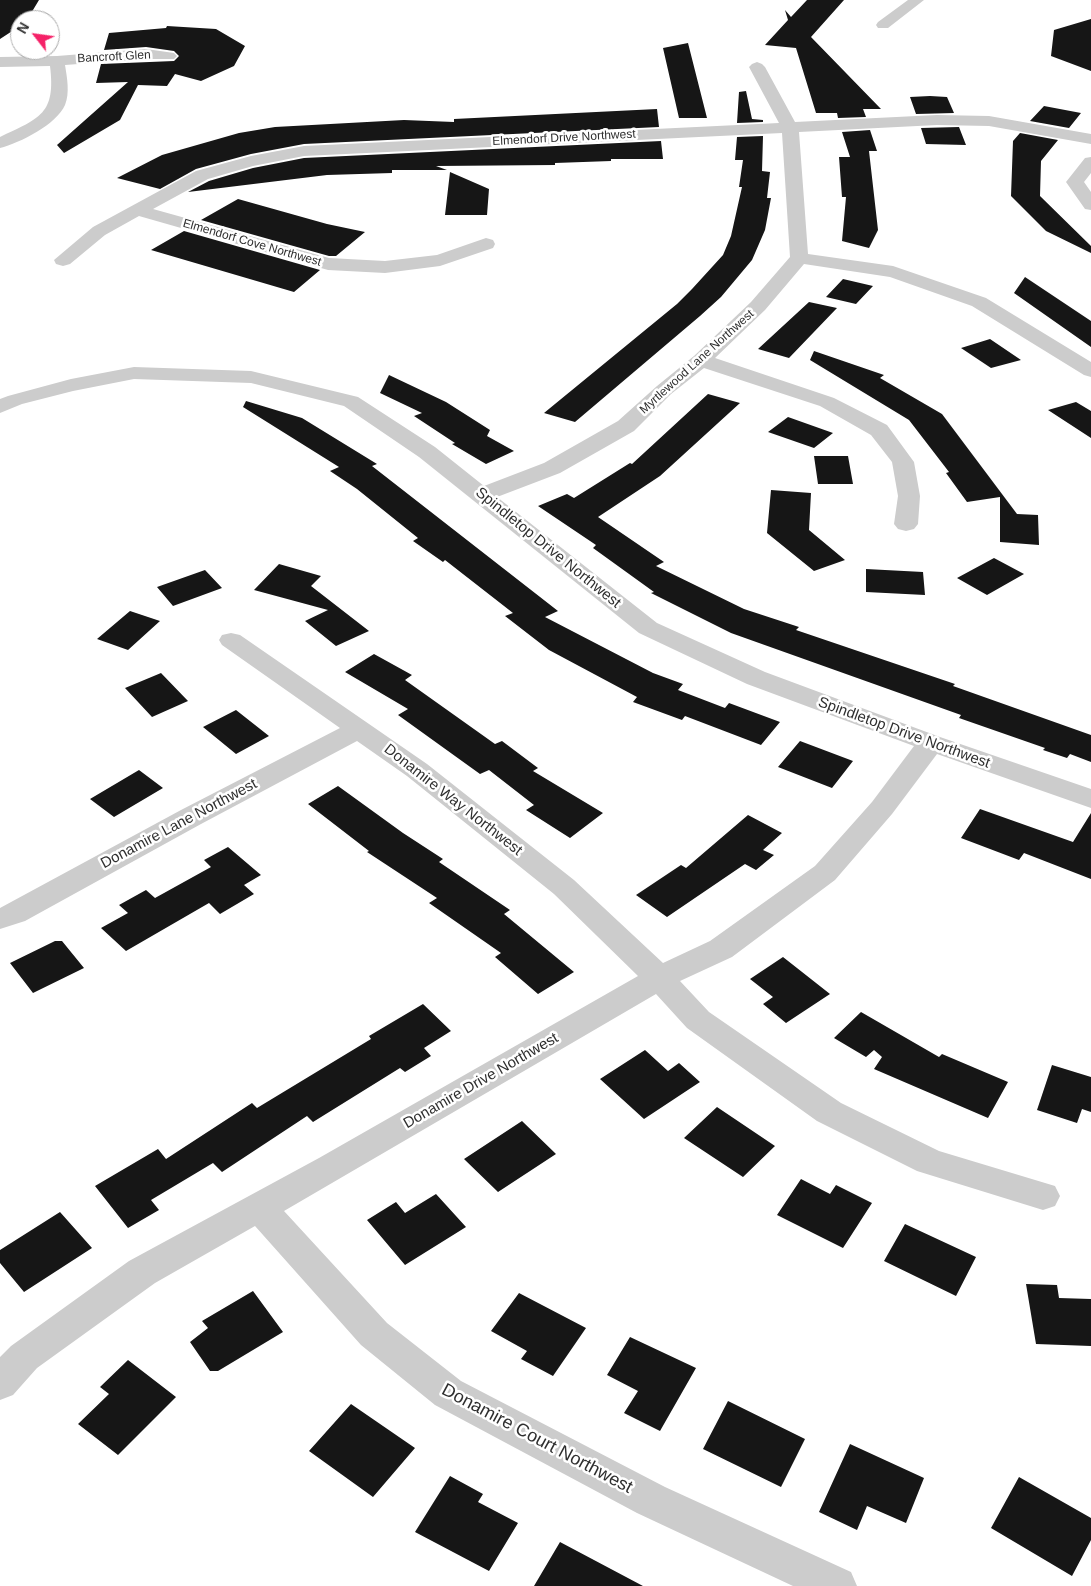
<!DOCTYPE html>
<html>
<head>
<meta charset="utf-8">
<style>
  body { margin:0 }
  #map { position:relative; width:1091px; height:1586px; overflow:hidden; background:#fff; font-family:Arial,sans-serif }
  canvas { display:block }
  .north { position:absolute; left:10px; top:10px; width:50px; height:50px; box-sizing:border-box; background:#fff; border:1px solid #acacac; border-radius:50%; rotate:300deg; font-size:14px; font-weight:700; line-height:20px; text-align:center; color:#2f2f2f }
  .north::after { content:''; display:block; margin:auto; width:18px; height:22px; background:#f52268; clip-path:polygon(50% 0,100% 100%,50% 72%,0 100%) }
</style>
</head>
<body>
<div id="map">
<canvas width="1091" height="1586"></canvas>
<div class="north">N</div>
</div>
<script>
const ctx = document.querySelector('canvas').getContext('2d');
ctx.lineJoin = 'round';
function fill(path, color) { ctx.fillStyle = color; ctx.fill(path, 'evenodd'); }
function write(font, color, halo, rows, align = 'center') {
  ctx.font = font + ' Arial,sans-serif'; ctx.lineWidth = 5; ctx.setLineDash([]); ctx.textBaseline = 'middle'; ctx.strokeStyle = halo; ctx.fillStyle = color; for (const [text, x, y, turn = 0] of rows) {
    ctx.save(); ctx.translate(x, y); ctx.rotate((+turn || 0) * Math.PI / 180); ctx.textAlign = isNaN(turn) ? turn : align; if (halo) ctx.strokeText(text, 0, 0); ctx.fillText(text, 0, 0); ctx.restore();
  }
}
const building = new Path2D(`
  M0,0H39L27,20H20V26L0,39Z
  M807,0H844L811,37L881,109H863L866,117L838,118L837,113H816L796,48L765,45L788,20L785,10L791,17Z
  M1091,19V71L1051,56L1054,30Z
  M167,26L216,29L245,46L234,66L201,81L175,74L167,86L138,85L120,120L64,153L57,145L128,82L96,83L101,64L174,61L179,56L174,51L146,47L104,50L109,33L166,28Z
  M688,43L707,118H679L663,48Z
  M746,91L752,119L763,120V122L737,123L739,92Z
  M930,96L947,97L954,113L916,114L910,97Z
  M1044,106L1081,113L1069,128L1030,121Z
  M657,109L659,127L304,144L251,154L196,169L160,189L117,178L162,155L239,133L275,127L404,120L454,122V119Z
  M959,127L966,145L926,144L921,128Z
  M870,130L877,151H869L878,230L869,248L842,241L846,197H842L839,157H850L842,132Z
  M1020,133L1058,140L1041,161L1040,196L1091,246V253L1046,231L1011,196L1013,141Z
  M763,136L762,171L770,172L767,198H771L765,230L752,260L721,297L700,316L575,422L544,413L677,304L692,289L723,255L731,236L742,187H739L743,160H735L737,137Z
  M661,141L663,159H611V161L555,163V165L436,166L447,170H392V173L327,175L188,192L209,181L253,168L304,158Z
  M450,172L489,189L487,215H445Z
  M238,199L327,224L365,232L336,256H329L201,220Z
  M184,231L320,270L294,292L151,250Z
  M1025,277L1091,321V347L1014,293Z
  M843,279L873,286L856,304L826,297Z
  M809,302L837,308L789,358L758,349Z
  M990,339L1021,360L991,368L961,348Z
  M814,351L884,375L880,378L942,414L1017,514L1038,515L1039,545L1000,542V497L967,502L946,473L949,472L909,420L810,360Z
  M389,375L446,402L490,430L487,436L514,451L486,464L452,444L455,443L414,416L422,413L380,393Z
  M708,394L740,403L660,476L598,517L664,562L656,566L744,609L799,627L796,630L955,684L953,686L1091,735V762L1070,754L1067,758L1043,750L1045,748L959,718L961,715L731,633L651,593L654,592L593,548L596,545L538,506L567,494L574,498L630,463L632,464Z
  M246,401L302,418L377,464L372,466L558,611L545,617L653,673L683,684L678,690L725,708L729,703L780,722L761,745L685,716L682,720L633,702L637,697L549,650L505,616L513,613L445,560L443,562L413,541L418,538L357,489L330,471L339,467L243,407Z
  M1076,402L1091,411V438L1048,410Z
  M788,417L833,433L814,448L768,432Z
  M814,456H848L853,484H818Z
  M771,490L811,493L809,530L845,560L814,571L767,533Z
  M994,558L1024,574L987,595L957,578Z
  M279,564L321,576L311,586L369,631L336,646L305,621L328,610L254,590Z
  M866,569L923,572L925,595L866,592Z
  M205,570L222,588L173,606L157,587Z
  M130,611L160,621L128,650L97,639Z
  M374,654L412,675L405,680L495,744L502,741L538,768L533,771L603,813L570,838L526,810L534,805L489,770L480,774L398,715L408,709L345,672Z
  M161,673L188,701L152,717L125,688Z
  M236,710L269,736L236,754L203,727Z
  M800,741L853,761L832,788L778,767Z
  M139,770L163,788L114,817L90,799Z
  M338,786L403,833L443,859L439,862L510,910L504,914L574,972L538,994L495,957L501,953L429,903L437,898L367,852L369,851L308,804Z
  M980,809L1073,842L1091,813V879L1024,853L1019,860L961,838Z
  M748,815L782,833L763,850L774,855L756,870L745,864L667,917L636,895L681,865L686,868Z
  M228,847L261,875L244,885L254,894L220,914L209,903L126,951L101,928L128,913L119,905L146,890L155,898L211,867L204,860Z
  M55,941H62L84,968L33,993L10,963Z
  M783,957L830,994L786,1023L763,1004L773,997L750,979Z
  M423,1004L451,1031L424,1048L431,1056L405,1072L400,1068L313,1122L307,1116L222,1172L213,1163L151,1200L159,1210L128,1228L95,1186L158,1149L166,1159L252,1103L257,1108L371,1039L369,1036Z
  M861,1012L939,1057L942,1054L1008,1082L988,1118L874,1069L882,1057L874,1050L866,1057L834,1038Z
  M645,1050L668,1071L679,1063L700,1082L644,1119L600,1079Z
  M1052,1065L1091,1077V1112L1082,1109L1077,1123L1037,1110Z
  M717,1107L775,1146L743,1177L684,1138Z
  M522,1121L556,1154L498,1192L464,1159Z
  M801,1179L830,1194L836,1185L872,1203L843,1248L777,1215Z
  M436,1194L466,1227L405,1265L367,1220L396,1202L405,1213Z
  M60,1212L92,1248L24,1292L0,1263V1250Z
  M905,1224L976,1257L956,1296L884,1261Z
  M1026,1284L1057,1285L1059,1298L1091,1299V1346L1036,1344Z
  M253,1291L283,1332L218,1371H210L190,1342L208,1328L202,1321Z
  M519,1293L586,1328L553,1376L521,1359L527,1351L491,1331Z
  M630,1337L696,1368L660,1431L624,1413L638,1391L607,1375Z
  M128,1360L176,1397L118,1455L78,1424L109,1394L100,1387Z
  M728,1401L805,1439L781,1487L703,1449Z
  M351,1404L415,1448L373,1497L309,1451Z
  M850,1444L924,1478L906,1523L867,1506L857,1530L819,1512Z
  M450,1476L483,1494L478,1502L518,1523L489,1571L415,1532Z
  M1019,1477L1091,1518V1540L1072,1576L991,1528Z
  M560,1542L643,1586H534Z`);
const street = new Path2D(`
  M908,0H924L888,28H878L876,25L878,22Z
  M146,49L174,53L177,56L174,59H146L65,65C67,77 70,93 65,105C57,124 20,143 0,148V137C40,118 56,114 50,66L0,67V57L57,56Z
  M757,62L762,64L765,67L795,122L937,115L989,116L1091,134V144L989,126L937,125L799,132L808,254L893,266L986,298L1091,362V377L1084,375L972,306L890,277L804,264L765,310L715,358L834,398L887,425L914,462L920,496L918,524L914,529L906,531L898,529L894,524L898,496L892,462L871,435L820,406L704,368L671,394L634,431L560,473L497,497L657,623L765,672L940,737L1091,789V808L937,754L892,814L835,880L732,957L680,981L709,1012L841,1103L939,1151L1055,1186L1060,1196L1055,1206L1043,1210L917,1171L817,1121L687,1028L656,994L284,1211L387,1323L461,1381L665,1487L851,1572L857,1586H793L637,1513L435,1405L361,1345L255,1226L155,1283L37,1368L13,1395L0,1400V1357L11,1346L129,1261L319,1158L638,976L554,894L407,776L357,741L201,824L25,921L0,929V908L181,810L340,728L222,645L219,640L222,635L231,633L240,635L427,764L574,880L663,963L710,941L815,866L872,802L914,746L747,684L639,633L419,457L344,406L251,383L134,379L73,391L22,404L0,413V399L8,396L71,379L134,367L251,371L358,397L435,447L484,486L544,463L618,421L657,386L694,356L751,302L790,257L782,133L304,156L253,166L208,179L153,209L329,258L385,261L437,255L486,238L493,240L495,244L493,248L440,266L385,273L328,270L139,216L105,235L70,264L63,266L56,264L54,260L93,227L196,171L251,156L304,146L779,123L749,67L752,64Z
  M1091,157V173L1084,182L1091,192V210L1085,209L1066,182L1085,158Z`);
const farStreetnames = [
  ["Bancroft Glen",114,57,-3],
  ["Elmendorf Drive Northwest",564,138,-3],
  ["Elmendorf Cove Northwest",252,243,16],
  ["Myrtlewood Lane Northwest",697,362,-42]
];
const streetNames = [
  ["Spindletop Drive Northwest",548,548,39],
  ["Spindletop Drive Northwest",904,733,20],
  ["Donamire Way Northwest",453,800,38],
  ["Donamire Lane Northwest",179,824,-28],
  ["Donamire Drive Northwest",481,1081,-30]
];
const nearStreetnames = [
  ["Donamire Court Northwest",537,1439,28]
];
fill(building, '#161616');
fill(street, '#ccc');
write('12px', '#2f2f2f', '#fff', farStreetnames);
write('15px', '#2f2f2f', '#fff', streetNames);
write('18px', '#2f2f2f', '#fff', nearStreetnames);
</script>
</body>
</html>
